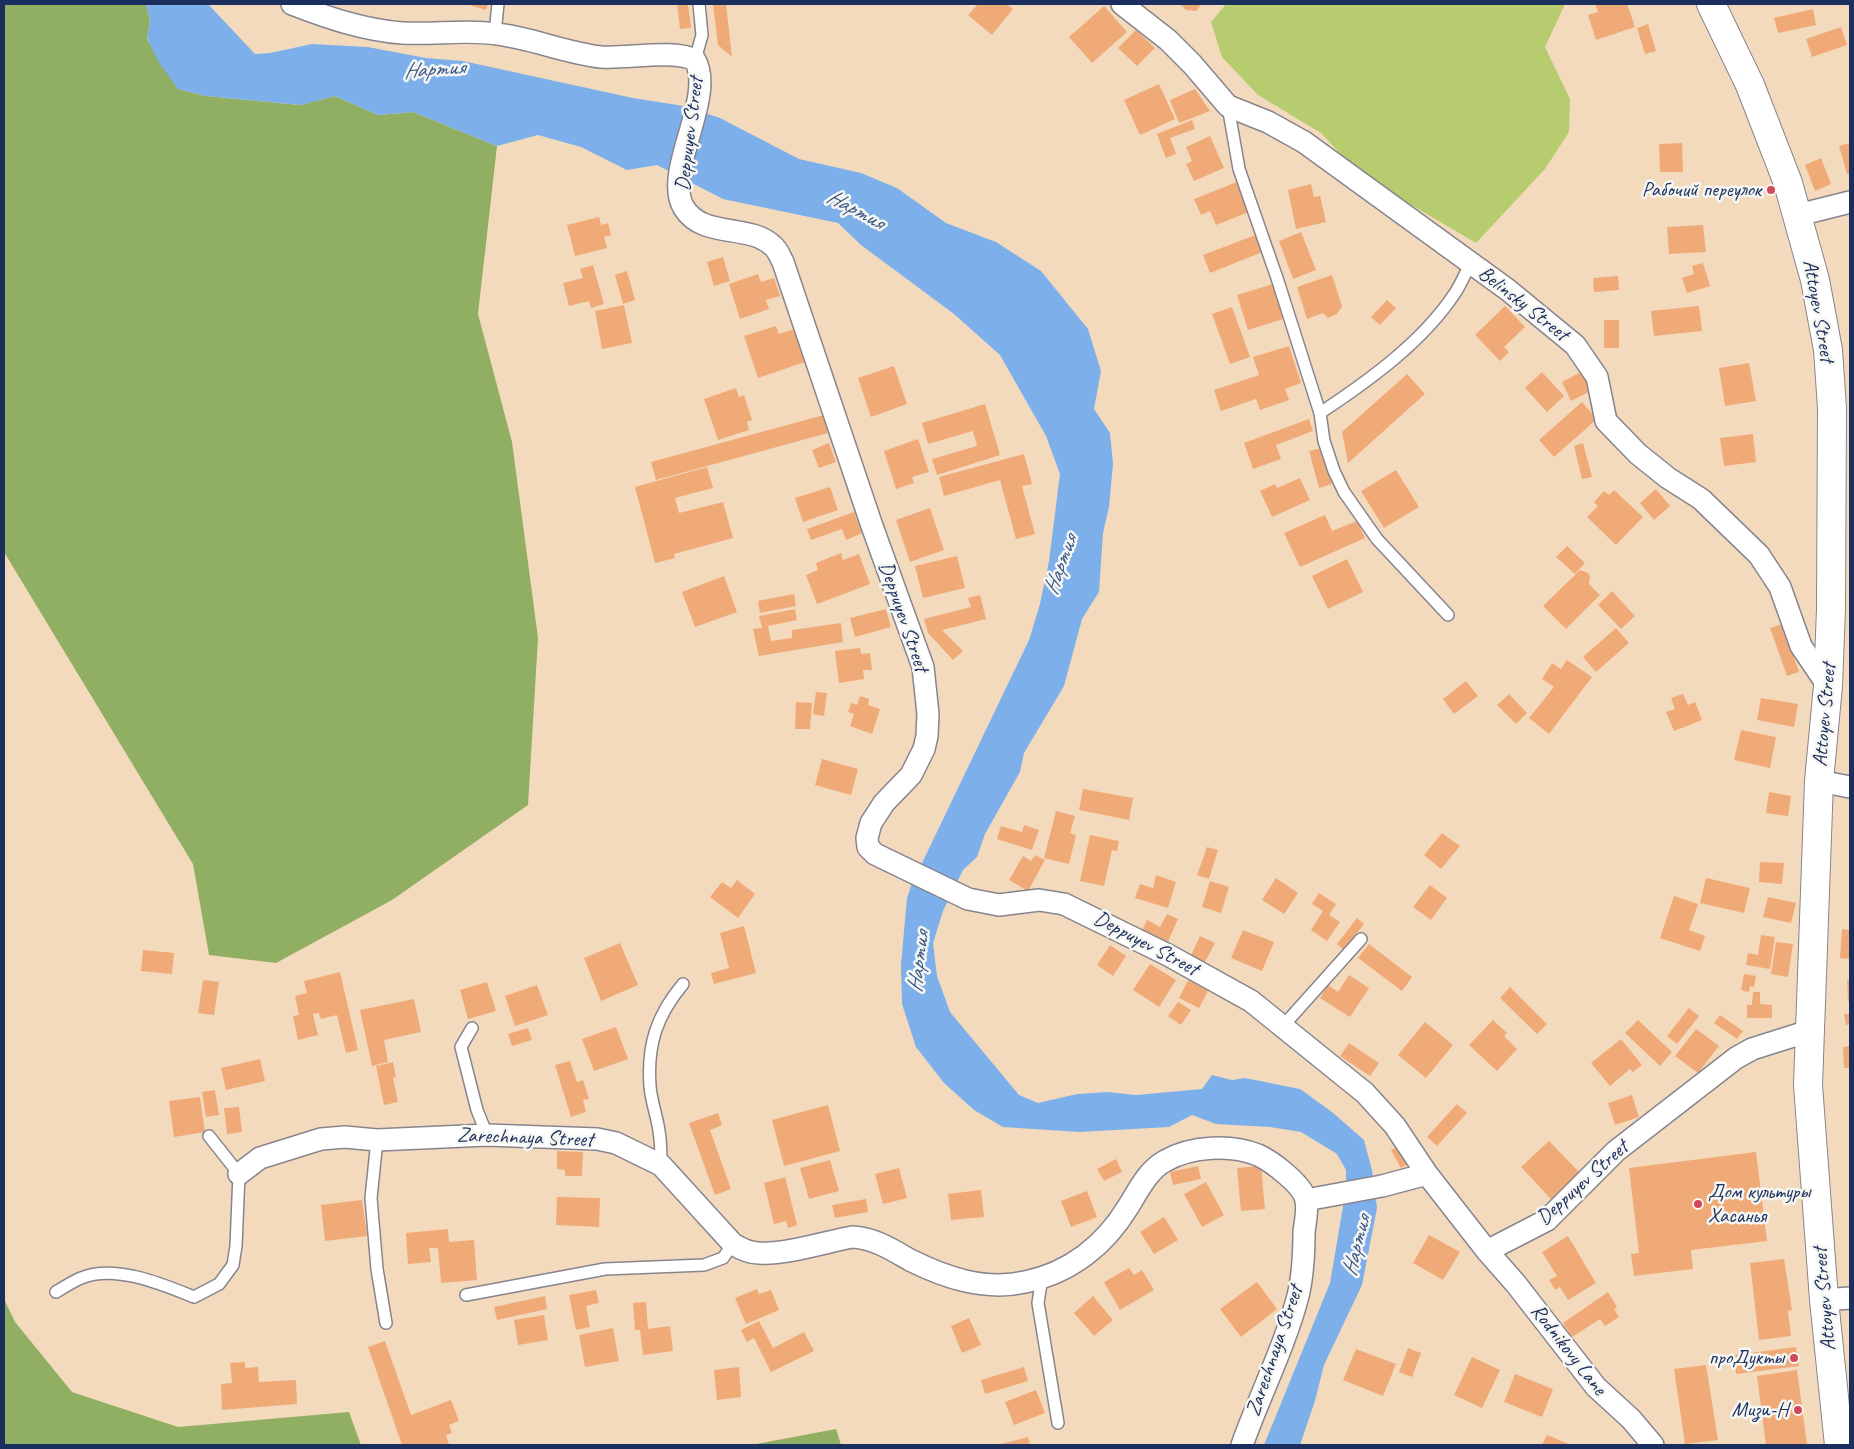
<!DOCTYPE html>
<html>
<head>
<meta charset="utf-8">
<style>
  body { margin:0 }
  #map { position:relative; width:1854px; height:1449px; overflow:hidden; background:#f4dabd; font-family:Caveat,sans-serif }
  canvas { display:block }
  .frame { position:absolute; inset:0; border:5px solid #1b2f5e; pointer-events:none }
</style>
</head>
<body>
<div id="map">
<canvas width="1854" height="1449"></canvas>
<div class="frame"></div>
</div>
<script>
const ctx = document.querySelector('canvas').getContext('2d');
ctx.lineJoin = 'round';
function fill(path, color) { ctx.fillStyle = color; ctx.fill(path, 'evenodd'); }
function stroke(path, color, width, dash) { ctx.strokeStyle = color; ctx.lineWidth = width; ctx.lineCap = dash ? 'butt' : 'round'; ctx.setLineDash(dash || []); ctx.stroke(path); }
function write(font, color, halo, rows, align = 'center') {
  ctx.font = font + ' Caveat,sans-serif'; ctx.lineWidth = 5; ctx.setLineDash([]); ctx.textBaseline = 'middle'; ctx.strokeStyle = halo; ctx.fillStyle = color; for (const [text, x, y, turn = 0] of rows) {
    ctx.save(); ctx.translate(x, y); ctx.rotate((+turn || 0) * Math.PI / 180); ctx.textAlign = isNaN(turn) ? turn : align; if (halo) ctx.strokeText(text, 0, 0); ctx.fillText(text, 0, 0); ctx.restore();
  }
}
const green = new Path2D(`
  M1226,4H1565L1545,47L1570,99L1569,132L1545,169L1476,243L1359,174L1321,133L1258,95L1222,57L1211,22Z`);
const forest = new Path2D(`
  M4,4H146L150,21L147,39L178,89L206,96L300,105L335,96L378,115L413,112L497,146L478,314L512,442L538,638L528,805L392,900L276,963L209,955L193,864L4,552Z
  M4,1299L15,1322L72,1392L178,1427L349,1412L361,1445H4Z
  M836,1429L841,1445H751Z`);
const water = new Path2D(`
  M146,4H208L255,54L270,53L312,44L368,47L426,58L463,61L633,98L684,106L720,118L799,159L861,173L897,188L946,223L996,242L1041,271L1088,329L1101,371L1094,409L1110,433L1113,464L1109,507L1103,533L1099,592L1082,619L1064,686L1024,753L1020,772L985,834L977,857L963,870L943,911L933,943L937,976L950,1012L1019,1095L1038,1103L1077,1094L1108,1092L1136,1095L1202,1089L1212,1075L1232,1080L1245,1078L1300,1089L1332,1112L1364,1140L1372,1170L1377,1208L1362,1285L1324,1365L1315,1401L1300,1445H1264L1330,1283L1346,1189V1170L1337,1154L1301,1132L1270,1127L1216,1124L1192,1115L1169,1127L1079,1132L1003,1127L974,1110L944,1083L916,1047L902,1004L901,965L907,898L911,886L1029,640L1040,604L1049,561L1060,474L1046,436L1000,355L954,314L861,245L838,223L723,199L657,165L627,170L581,147L538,135L497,146L413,112L378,115L335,96L301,105L206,96L178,89L158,61L147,38L150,21Z`);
const building = new Path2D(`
  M466,4H488L486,10Z
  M677,4H688L691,28L680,29Z
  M713,4H726L732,57L718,45Z
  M978,4H1007L1013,9L992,35L968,15Z
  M1180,4H1202L1196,11L1186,10Z
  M1595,4H1627L1635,27L1596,40L1588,15L1598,12Z
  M1104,6L1127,32L1092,63L1069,37Z
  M1813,9L1816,25L1778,33L1774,18Z
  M1648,24L1656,51L1645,54L1637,28Z
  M1841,27L1847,45L1812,57L1806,39Z
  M1136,30L1155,48L1137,66L1118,48Z
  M1159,84L1175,119L1140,135L1124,100Z
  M1195,89L1210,111L1179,123L1170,100Z
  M1192,120L1195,129L1170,138L1176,154L1166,158L1157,134Z
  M1210,136L1224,168L1194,181L1186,164L1192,161L1186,147Z
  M1682,143L1683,172H1660L1659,144Z
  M1850,143V173L1847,174L1839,146Z
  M1821,158L1831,184L1815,191L1805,165Z
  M1237,182L1249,212L1216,225L1210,211L1201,215L1194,199Z
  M1311,184L1314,197L1320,196L1326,222L1296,229L1288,190Z
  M599,217L601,225L608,223L611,235L604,237L607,248L575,256L567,225Z
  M1703,225L1706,252L1669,254L1667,227Z
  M1301,232L1316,270L1293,279L1279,241Z
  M1258,234L1265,251L1210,273L1203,255Z
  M723,257L730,281L714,286L707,262Z
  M1703,263L1710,286L1687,293L1682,278L1694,274L1692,266Z
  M593,265L604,304L591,308L589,301L569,306L563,283L583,278L580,269Z
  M627,271L635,300L623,304L615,275Z
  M758,274L761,282L774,278L780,296L766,300L769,309L740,319L729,284Z
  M1332,275L1342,306L1337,314L1328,318L1323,313L1307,319L1297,287Z
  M1618,276L1619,290L1594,292L1593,278Z
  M1273,284L1283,319L1248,330L1237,295Z
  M1387,300L1396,308L1380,325L1371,317Z
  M624,305L632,343L602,349L595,311Z
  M1505,306L1525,327L1504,347L1509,352L1500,361L1475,335Z
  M1699,306L1702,331L1654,336L1651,311Z
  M1232,307L1250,357L1230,364L1212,314Z
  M1604,320H1619V348H1604Z
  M776,326L779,334L797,328L808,361L758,378L744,336Z
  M1289,346L1301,383L1285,389L1289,400L1260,410L1256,399L1221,411L1214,390L1259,375L1253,357Z
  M1749,363L1756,401L1725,406L1719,368Z
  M894,366L907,404L871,417L858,378Z
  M1583,371L1593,390L1571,401L1562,382Z
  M1542,372L1564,396L1547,412L1525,388Z
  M1407,374L1425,394L1348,463L1342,432Z
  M736,388L739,397L744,395L752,420L747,422L749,430L718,440L704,399Z
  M1582,402L1597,419L1554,457L1539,440Z
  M985,404L1000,455L937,475L932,459L977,446L973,431L928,444L922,423Z
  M824,415L828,433L656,480L651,462Z
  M1309,419L1313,431L1276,445L1281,459L1253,469L1244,443Z
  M1753,434L1756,462L1724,466L1720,438Z
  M918,439L929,472L912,477L914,483L896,489L884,451Z
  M829,443L836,462L819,468L812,450Z
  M1583,443L1592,477L1582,479L1574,446Z
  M1322,448L1332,484L1319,488L1309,451Z
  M1024,454L1032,484L1022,486L1035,534L1016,539L1000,480L944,496L939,477Z
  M707,467L713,488L675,498L679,513L723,502L733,538L674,554L675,558L655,563L635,487Z
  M1396,470L1419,507L1384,528L1361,491Z
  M1300,478L1310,500L1272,517L1260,491L1275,484L1277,488Z
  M830,487L838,510L803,522L795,498Z
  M1656,489L1670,506L1654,520L1640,503Z
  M1614,490L1643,517L1616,545L1587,517L1598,506L1594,502L1604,491L1609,495Z
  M930,508L944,550L910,562L896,520Z
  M854,512L862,533L846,540L842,529L811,540L807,529Z
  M1325,515L1332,531L1357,521L1365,538L1300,567L1284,533Z
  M1567,546L1585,563L1575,574L1556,557Z
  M841,553L843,560L859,554L870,584L817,604L806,575L818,570L816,563Z
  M957,556L965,588L923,598L915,566Z
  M1347,559L1363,592L1328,609L1312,576Z
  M1580,570L1588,573L1590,577L1589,584L1600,595L1566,629L1543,606Z
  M724,576L737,612L695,627L682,592Z
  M1612,591L1635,616L1621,629L1598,605Z
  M794,594L796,606L760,613L758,601Z
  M980,595L986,619L942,630L963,651L953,660L928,633L924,619L971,607L968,598Z
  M795,609L797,620L768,626L771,641L792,638V630L841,623L843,642L759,656L753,629L762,628L759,616Z
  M886,609L891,627L855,637L850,618Z
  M1782,624L1799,672L1787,676L1770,628Z
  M1616,628L1629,643L1596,672L1583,657Z
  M860,648L861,654L870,653L872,670H863L864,679L839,683L835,651Z
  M1567,660L1592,677L1549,734L1529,718L1554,687L1542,679L1552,663L1561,669Z
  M1466,681L1478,696L1454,714L1443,699Z
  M816,692L827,693L824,716L813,714Z
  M1509,694L1527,713L1516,724L1497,705Z
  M1683,694L1688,705L1695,702L1702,720L1674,731L1666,712L1675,709L1671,698Z
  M860,696L869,699L868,705L880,709L872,734L850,726L854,714L848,712L851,703L857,705Z
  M1761,698L1798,704L1794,727L1757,720Z
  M796,702L812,703L810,729H795Z
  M1741,730L1776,737L1770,768L1734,760Z
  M822,759L858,769L851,795L815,785Z
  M1083,789L1133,798L1129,820L1079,810Z
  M1769,792L1791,796L1788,816L1766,813Z
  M1056,811L1075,816L1070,833L1076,835L1069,864L1044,858Z
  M1024,825L1039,830L1032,850L997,839L1001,826L1022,832Z
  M1442,833L1460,846L1441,869L1424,855Z
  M1090,835L1119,841L1117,851L1112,850L1104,886L1080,881Z
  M1207,847L1218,850L1209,879L1197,875Z
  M1035,855L1045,860L1028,891L1009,880L1023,856L1031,861Z
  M1760,862L1784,863L1782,884L1759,882Z
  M1156,875L1176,882L1168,908L1135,898L1140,884L1153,888Z
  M1276,878L1298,893L1284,914L1262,900Z
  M1706,878L1750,888L1744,913L1700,903Z
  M737,880L755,894L738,918L710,897L722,882L731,888Z
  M1210,881L1229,887L1221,913L1202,907Z
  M1430,885L1447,898L1431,920L1413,907Z
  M1319,893L1336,904L1329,915L1340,922L1327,941L1311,930L1323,911L1312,904Z
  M1674,896L1698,904L1689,930L1705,936L1700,951L1660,938Z
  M1768,897L1796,903L1791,923L1763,917Z
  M1167,914L1178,919L1167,944L1141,932L1147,920L1160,927Z
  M1357,918L1364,924L1344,950L1337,944Z
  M744,926L756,973L714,984L711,973L729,968L720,933Z
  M1842,929L1850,930V959L1840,958Z
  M1243,930L1274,942L1262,971L1231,958Z
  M1761,935L1775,937L1770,969L1746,965L1748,953L1758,955Z
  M1200,936L1215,943L1204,964L1190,957Z
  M1776,942L1793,944L1788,977L1771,974Z
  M620,943L638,985L601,1001L584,958Z
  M1369,944L1412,977L1402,991L1358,958Z
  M1110,945L1126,956L1113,976L1097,965Z
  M143,950L174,953L172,974L141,971Z
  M1150,964L1176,980L1159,1007L1133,990Z
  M340,972L358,1050L346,1053L337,1015L321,1019L319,1013L313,1014L318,1035L298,1040L293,1016L299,1015L295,996L307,993L304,981Z
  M1744,974L1756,976L1754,987L1750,986L1749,992L1741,990Z
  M1349,975L1369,988L1350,1017L1320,998L1328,985L1338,992Z
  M203,980L219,982L214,1015L198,1013Z
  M1188,980L1208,991L1199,1008L1179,998Z
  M1847,980H1850V1001H1848Z
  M487,982L496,1011L468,1019L460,990Z
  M537,985L548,1015L515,1026L505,996Z
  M1510,987L1547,1024L1537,1034L1500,998Z
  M1753,992H1760V1004L1772,1005V1018H1747V1005H1752Z
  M414,999L421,1032L384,1040L388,1062L372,1066L360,1010Z
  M1178,1002L1191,1010L1181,1025L1168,1016Z
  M1689,1008L1699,1016L1677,1044L1667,1036Z
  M1844,1014H1850V1024L1846,1025Z
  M1720,1015L1743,1031L1737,1039L1714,1023Z
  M1493,1020L1507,1033L1504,1036L1517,1049L1497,1071L1469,1045Z
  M1638,1020L1672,1052L1660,1066L1625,1033Z
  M1425,1022L1453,1045L1426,1078L1398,1055Z
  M616,1027L628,1059L594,1071L582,1039Z
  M528,1028L532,1040L512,1046L508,1034Z
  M1696,1029L1719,1046L1698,1073L1675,1056Z
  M1621,1039L1642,1065L1633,1072L1630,1069L1610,1086L1591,1063Z
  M1349,1043L1379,1063L1370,1076L1340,1056Z
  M1850,1046V1068H1844L1843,1047Z
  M260,1059L265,1081L226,1090L221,1068Z
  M570,1061L577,1082L583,1080L589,1099L583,1100L586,1112L571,1117L555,1065Z
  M393,1062L396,1077L393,1078L398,1102L384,1105L376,1066Z
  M215,1090L219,1115L206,1117L202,1092Z
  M1632,1095L1639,1117L1615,1125L1608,1103Z
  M200,1097L205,1132L174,1137L169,1101Z
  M1457,1104L1467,1113L1437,1146L1427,1137Z
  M828,1105L840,1151L784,1166L772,1120Z
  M239,1107L242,1132L227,1134L224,1108Z
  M718,1113L722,1125L710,1130L731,1189L715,1195L689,1123Z
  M1549,1141L1579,1172L1551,1199L1521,1167Z
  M1403,1144L1412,1162L1401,1168L1391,1150Z
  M557,1151L583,1152L582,1176H565V1170L557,1169Z
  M1756,1152L1767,1241L1691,1250L1693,1269L1634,1276L1631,1254L1639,1253L1629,1168Z
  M1116,1159L1122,1172L1104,1181L1097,1169Z
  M830,1160L839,1191L809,1199L800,1168Z
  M1198,1166L1201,1179L1173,1185L1170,1172Z
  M1261,1166L1265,1209L1241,1211L1237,1168Z
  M899,1168L907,1198L883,1204L875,1174Z
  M785,1177L797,1225L788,1228L786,1221L774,1224L764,1183Z
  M1206,1182L1224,1215L1202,1227L1184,1194Z
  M981,1190L984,1217L951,1220L948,1194Z
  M1087,1191L1097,1217L1071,1227L1061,1201Z
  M557,1197L600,1198L599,1227L556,1225Z
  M866,1199L868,1212L835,1218L832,1205Z
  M362,1200L367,1236L325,1241L321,1205Z
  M1164,1217L1178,1240L1154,1254L1140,1232Z
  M448,1229L449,1242L474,1240L477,1280L441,1283L438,1248H429L431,1262L408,1264L406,1233Z
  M1429,1235L1460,1252L1443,1280L1413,1263Z
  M1568,1236L1596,1283L1568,1300L1560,1287L1555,1290L1549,1280L1557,1276L1542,1252Z
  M1784,1259L1792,1310L1788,1311L1791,1336L1759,1340L1750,1263Z
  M1129,1268L1134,1275L1142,1270L1154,1290L1120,1310L1104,1282Z
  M1257,1282L1277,1309L1241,1337L1220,1309Z
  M757,1289L759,1294L771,1290L779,1310L746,1324L735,1298Z
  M596,1290L599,1303L586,1306L590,1327L576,1330L569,1295Z
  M1608,1292L1617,1307L1614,1309L1619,1317L1605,1326L1600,1319L1572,1337L1563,1323Z
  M545,1296L547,1309L497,1320L494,1307Z
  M1093,1296L1113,1320L1094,1336L1074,1313Z
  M646,1302L648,1329L670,1326L673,1351L643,1355L640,1330H635L633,1303Z
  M544,1315L548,1340L518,1345L514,1320Z
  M969,1318L981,1345L962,1353L951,1326Z
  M759,1321L773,1348L804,1332L814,1351L771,1372L754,1338L747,1342L741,1330Z
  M613,1328L619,1361L585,1367L579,1335Z
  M385,1341L411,1415L451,1400L459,1421L449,1425L452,1433L446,1435L449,1444L402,1445L368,1347Z
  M1796,1347L1799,1366L1736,1374L1734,1355Z
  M1408,1348L1421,1353L1412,1377L1399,1372Z
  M1356,1349L1396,1364L1383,1396L1343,1380Z
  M1472,1357L1500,1370L1482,1408L1454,1395Z
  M245,1362V1368L258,1367L259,1382L296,1380L297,1404L222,1410L221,1384L232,1383L230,1363Z
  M1706,1365L1718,1440L1685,1444L1674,1369Z
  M739,1367L741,1397L717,1400L714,1370Z
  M1024,1367L1028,1381L985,1394L981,1380Z
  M1797,1370L1807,1445H1766L1757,1376Z
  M1515,1374L1553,1389L1542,1417L1504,1402Z
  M1036,1390L1045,1413L1014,1425L1005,1402Z
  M1547,1435L1571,1445H1542Z
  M1028,1437L1030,1445H1002L1001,1444Z`);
const lane = new Path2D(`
  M495,33L498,4
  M695,60L702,35L699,4
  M1228,106L1239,169L1277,278L1320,413L1324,441L1334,471L1344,492L1377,539L1448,615
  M1320,413C1367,382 1423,342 1455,293C1461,284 1466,272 1471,262
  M1283,1026L1361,939
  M472,1028L461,1047L477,1110L487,1135
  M377,1140L371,1198L377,1269L386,1323
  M661,1165C661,1153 661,1142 659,1131C657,1116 651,1101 650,1086C647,1044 657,1015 683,984
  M1042,1277L1038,1303L1058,1423
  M56,1292C64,1287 72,1282 81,1278C115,1264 162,1284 194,1297L219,1284L233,1265L236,1246L239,1174L209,1136
  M466,1295L605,1269L704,1265L723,1258L733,1244`);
const street = new Path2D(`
  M292,4C328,18 364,30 402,33C434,35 466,29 497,34C532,38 565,53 601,57C627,59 673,49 695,60C716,98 662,173 684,208C703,239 749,223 773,246C778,250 780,257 783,262L872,526L923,667L928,714L927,736L924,749L911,775L884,803L871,823L867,838L868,847L875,854L968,899L999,905L1039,900L1064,904L1168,955L1251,1001L1365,1093L1395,1126L1427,1174L1487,1251L1547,1220L1616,1151L1736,1058L1752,1049L1809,1031
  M1122,4L1168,40L1192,64L1228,106L1268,122L1304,142L1508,290L1575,345L1597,377L1606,421L1638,454L1668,478L1701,499L1759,555L1780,587L1801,646L1828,686
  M1798,215L1850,202
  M1819,781L1850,787
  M239,1174L260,1158L321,1139L345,1137L377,1140L487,1135L597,1139L616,1143L661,1165L733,1244C741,1249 749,1253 759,1253C784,1255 826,1242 852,1237C874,1238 891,1249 910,1260C946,1278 985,1291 1025,1282C1070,1273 1105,1245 1128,1207C1138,1191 1148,1170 1165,1161C1191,1146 1231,1144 1258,1155C1271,1161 1304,1185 1306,1201C1308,1210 1305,1223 1304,1232C1304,1254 1303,1275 1298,1296C1285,1346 1259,1397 1242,1445
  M1306,1200L1382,1186L1427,1174
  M1487,1251L1516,1284L1596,1387L1631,1419L1653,1445
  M1824,1300L1850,1298`);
const secondary = new Path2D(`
  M1711,4L1750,85L1788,183L1815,280L1828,350L1832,408L1831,609L1828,686L1819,781L1808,1085L1824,1300L1839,1445`);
const markers = [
  [1771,190,5,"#d1495b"],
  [1698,1204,5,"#d1495b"],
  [1794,1358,5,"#d1495b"],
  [1798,1410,5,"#d1495b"]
];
const streetNames = [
  ["Deppuyev Street",690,134,-83],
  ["Belinsky Street",1523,304,38],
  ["Attoyev Street",1818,311,80],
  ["Deppuyev Street",903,617,71],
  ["Attoyev Street",1825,715,-85],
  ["Deppuyev Street",1146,944,28],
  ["Zarechnaya Street",525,1138,2],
  ["Deppuyev Street",1583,1183,-42],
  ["Attoyev Street",1825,1299,-95],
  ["Rodnikovy Lane",1568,1350,52],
  ["Zarechnaya Street",1275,1351,-71]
];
const poiNames = [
  ["Рабочий переулок",1761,190],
  ["Дом культуры",1708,1192,"left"],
  ["Хасанья",1708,1216,"left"],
  ["проДукты",1784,1358],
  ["Мизи-Н",1788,1410]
];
const waterNames = [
  ["Нартия",434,70,-4],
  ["Нартия",855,210,28],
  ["Нартия",1061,565,-70],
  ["Нартия",919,962,-83],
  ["Нартия",1357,1246,-76]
];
fill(green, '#b7cb6f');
fill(forest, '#91af62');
fill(water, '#7db0ea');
fill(building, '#f0aa78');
stroke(lane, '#88848e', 14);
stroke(street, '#88848e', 24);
stroke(secondary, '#88848e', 30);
stroke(lane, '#fff', 11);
stroke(street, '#fff', 21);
stroke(secondary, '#fff', 28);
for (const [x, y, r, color] of markers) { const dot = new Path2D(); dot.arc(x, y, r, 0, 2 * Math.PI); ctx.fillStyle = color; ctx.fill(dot); stroke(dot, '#f6f6f2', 2); }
write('21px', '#1b2f5e', '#f6f6f2', streetNames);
write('21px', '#1b2f5e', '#f6f6f2', poiNames, 'right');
write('italic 22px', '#385688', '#f6f6f2', waterNames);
</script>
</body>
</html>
